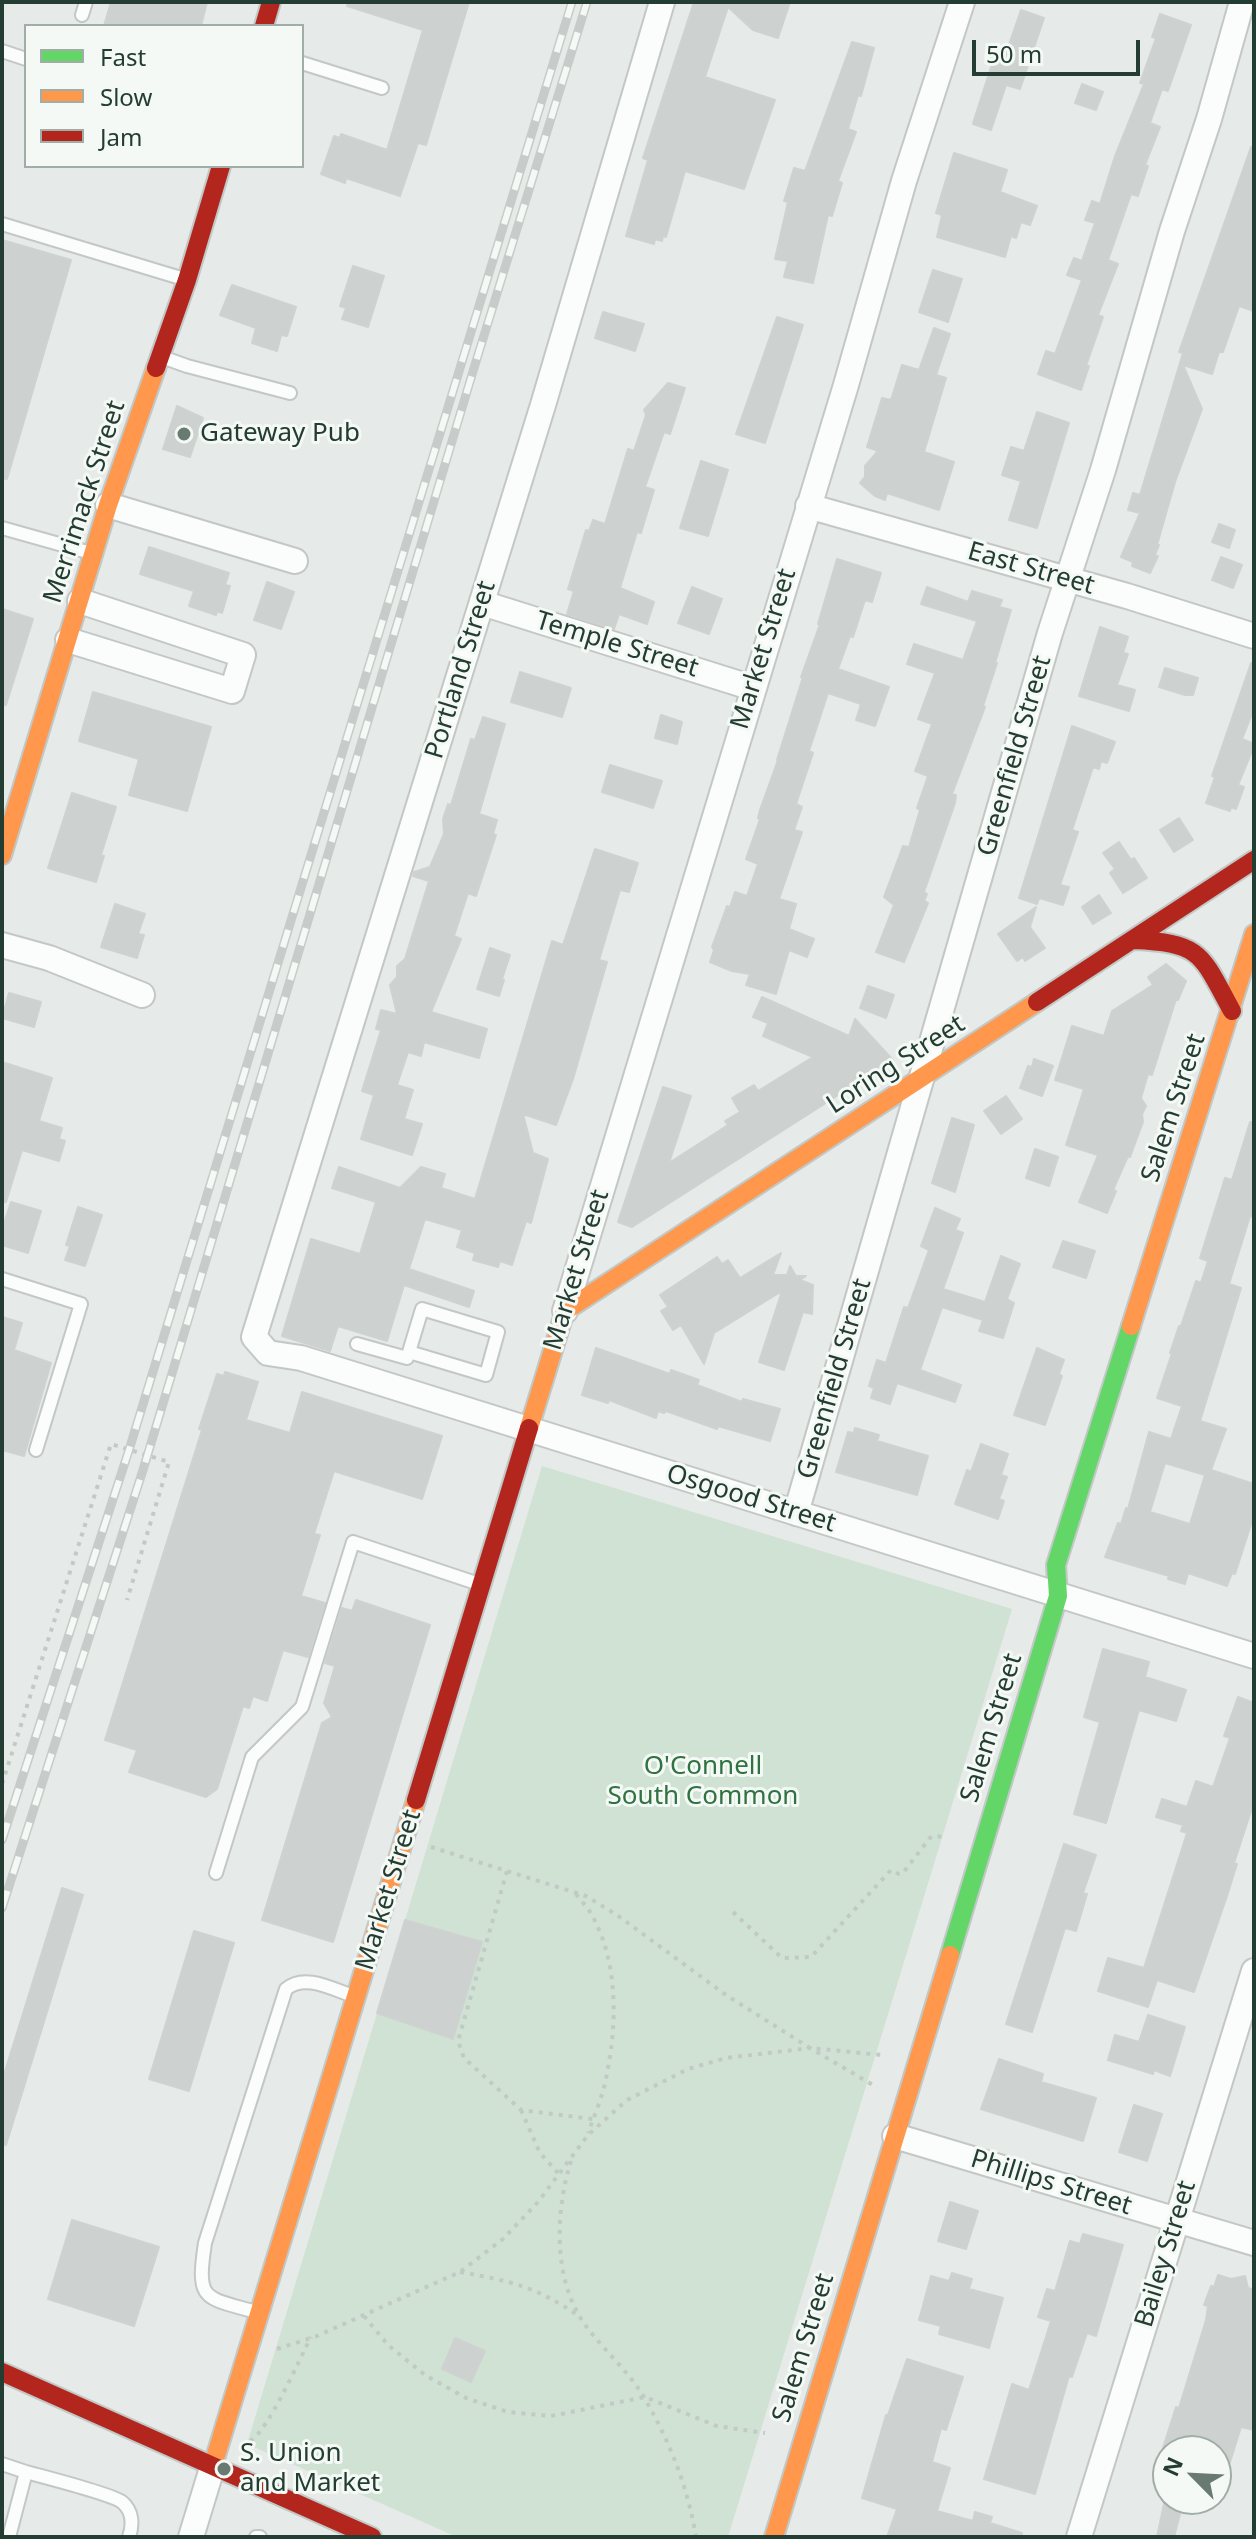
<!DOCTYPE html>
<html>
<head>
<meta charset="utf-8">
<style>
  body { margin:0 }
  #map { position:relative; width:1256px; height:2539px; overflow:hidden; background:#e6eae8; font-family:"Noto Sans",sans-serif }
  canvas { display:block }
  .frame { position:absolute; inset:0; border:4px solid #243d33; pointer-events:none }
  .legend { position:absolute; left:24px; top:24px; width:280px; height:144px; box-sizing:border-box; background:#f4f9f6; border:2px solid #a1aea8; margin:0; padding:10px 14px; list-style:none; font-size:24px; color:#243d33 }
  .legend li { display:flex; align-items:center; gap:16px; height:40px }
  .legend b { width:40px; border:2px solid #a1aea8 }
  .north { position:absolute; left:1152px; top:2435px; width:80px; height:80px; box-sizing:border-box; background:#f4f9f6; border:2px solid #a1aea8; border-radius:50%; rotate:294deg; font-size:22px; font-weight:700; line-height:32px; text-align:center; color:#243d33 }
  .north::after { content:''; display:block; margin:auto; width:28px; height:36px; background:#687a72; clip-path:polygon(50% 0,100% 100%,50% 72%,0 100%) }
  .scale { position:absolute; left:972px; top:40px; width:168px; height:36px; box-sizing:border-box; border:4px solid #243d33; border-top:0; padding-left:10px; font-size:24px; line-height:28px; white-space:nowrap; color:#243d33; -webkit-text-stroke:6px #f4f9f6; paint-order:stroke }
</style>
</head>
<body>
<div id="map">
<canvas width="1256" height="2539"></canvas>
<div class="frame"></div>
<ul class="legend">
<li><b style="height:10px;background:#63d668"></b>Fast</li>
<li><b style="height:10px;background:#ff974d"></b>Slow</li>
<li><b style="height:10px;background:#b3261e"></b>Jam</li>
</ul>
<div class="north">N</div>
<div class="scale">50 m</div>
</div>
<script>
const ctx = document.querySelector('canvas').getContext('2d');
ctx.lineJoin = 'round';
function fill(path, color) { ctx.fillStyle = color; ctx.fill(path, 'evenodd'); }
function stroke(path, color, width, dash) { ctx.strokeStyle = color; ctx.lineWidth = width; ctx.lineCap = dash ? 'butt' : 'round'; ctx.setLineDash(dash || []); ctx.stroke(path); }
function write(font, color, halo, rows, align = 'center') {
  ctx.font = font + ' "Noto Sans",sans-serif'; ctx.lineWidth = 6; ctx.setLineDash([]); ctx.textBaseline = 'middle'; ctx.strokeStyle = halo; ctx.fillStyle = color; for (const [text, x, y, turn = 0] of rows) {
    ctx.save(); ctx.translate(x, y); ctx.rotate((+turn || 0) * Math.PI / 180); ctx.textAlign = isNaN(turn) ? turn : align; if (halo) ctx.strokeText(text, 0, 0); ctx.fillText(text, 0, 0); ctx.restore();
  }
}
const green = new Path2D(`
  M542,1466L1012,1609L728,2537H457L247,2444Z`);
const building = new Path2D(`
  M111,2H207L201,26H104Z
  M348,2H469L426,145L418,143L400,196L346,178L345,183L321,174L334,136L340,138L341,134L387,150L423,30L347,6Z
  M694,2H790L778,38L753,30L728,7L705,77L775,100L744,189L685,171L666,237L663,236L662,241L655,239L654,244L626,236L648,160L643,158Z
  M1021,10L1044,18L1020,89L1006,85L991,130L973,124L974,120L994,58L1003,62Z
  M1160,14L1191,25L1168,91L1162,89L1150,123L1160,127L1145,165L1148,166L1138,196L1131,194L1108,260L1118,264L1098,315L1103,317L1086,366H1089L1081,390L1038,374L1046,351L1055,354L1082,280L1067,275L1074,258L1082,261L1095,223L1085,220L1092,201L1100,204L1115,156L1144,84L1140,83L1156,38L1152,37Z
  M852,42L874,48L861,96L858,95L848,129L856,132L838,181L842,183L832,216L828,215L813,283L784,277L788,261L775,259L788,202L784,201L794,168L805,171Z
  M1082,84L1103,92L1096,110L1075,103Z
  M1251,147H1254V311L1239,306L1223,352H1219L1212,374L1183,365L1202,409L1175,482L1157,545H1159L1155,555L1158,556L1150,573L1132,566L1133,562L1121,557L1140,513L1128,510L1133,493L1140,495L1183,353L1179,352Z
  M954,153L1007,170L1000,192L1037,206L1030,225L1021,222L1016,238L1011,236L1005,257L937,237L942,215L936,213Z
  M2,240L71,260L7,479L2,478Z
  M353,266L384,276L368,327L342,319L346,308L340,306Z
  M933,270L962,279L948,322L919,312Z
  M232,285L296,307L287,336L281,335L277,351L252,343L256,328L220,315Z
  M603,312L644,324L635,351L595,338Z
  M777,317L803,325L765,443L736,434Z
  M934,328L950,334L936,375L946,378L924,452L954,462L939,510L887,493L885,500L875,496L860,483L865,477V466L878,451L867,447L882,398L891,400L902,365L919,370Z
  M668,383L685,388L670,434L664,432L645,487L654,490L641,533L637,532L620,588L654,602L647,624L619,614L614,629L567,614L574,591L568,589L586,530L589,531L593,520L605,524L628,449L634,451L646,415L644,410Z
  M177,406L203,418L190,457L163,449Z
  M1037,412L1069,423L1037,528L1009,520L1021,481L1002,475L1011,447L1024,451Z
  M701,461L728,470L708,536L680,528Z
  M1219,524L1235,530L1229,548L1212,542Z
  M149,547L229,573L225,585L230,586L222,613L217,611L216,615L189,606L194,591L140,574Z
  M1221,557L1242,565L1233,588L1212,580Z
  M837,559L881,573L872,602L865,600L853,637L850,636L838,669L889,687L875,726L856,720L861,704L828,693L809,751L813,753L796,804L802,807L794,830L802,832L779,899L796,904L789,929L814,939L807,957L789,950L776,994L746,985L750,974L732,971L710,962L714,950L712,947L727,906L730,907L735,892L747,896L758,864L746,859L760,819L758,818L760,810L778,760H777L803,677H801L820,624H818Z
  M267,582L294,592L281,629L254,620Z
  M692,587L722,599L709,634L678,623Z
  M927,587L968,602L972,591L1002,600L999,607L1011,610L995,663H997L983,706L985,707L952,794L956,795L955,803L924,892L927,894L924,901L928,903L904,962L876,952L894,905L884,897L903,846L909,847L920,810L917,808L928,776L915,771L932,724L918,719L935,673L907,664L914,644L963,660L977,621L921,604Z
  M2,609L33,619L6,705H2Z
  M1100,627L1128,637L1123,653L1128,654L1117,685L1135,690L1129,711L1079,696Z
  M1251,663H1254V709L1242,739L1254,744V746L1238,785L1244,787L1236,809L1231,807L1230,811L1206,803L1215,777L1212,776Z
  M1165,668L1198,678L1193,695H1185L1159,687Z
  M520,672L571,688L562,717L511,702Z
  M93,692L211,727L187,811L129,795L139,759L79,741Z
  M661,715L682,722L677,744L655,738Z
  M483,717L505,724L479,814L497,820L493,834L496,835L476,896L468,893L454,936L461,939L431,1012L487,1029L479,1058L424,1042L421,1056L408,1052L397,1085L413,1090L404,1119L422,1124L412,1155L361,1139L374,1095L362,1091L381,1030L376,1029L381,1010L397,1014L390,985L397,977V966L405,959L429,881L413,876L414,872L430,867L444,834L443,819L448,804L451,805L471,739L475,740Z
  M1072,726L1115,742L1107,763L1101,761L1099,769L1093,767L1072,830L1078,832L1060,885L1069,887L1063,905L1039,898L1037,904L1019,898Z
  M610,765L662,781L653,808L602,792Z
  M72,793L116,807L101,855L104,856L96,882L48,868Z
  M1179,818L1193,840L1174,852L1160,830Z
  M1119,842L1131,860L1134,858L1147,878L1123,893L1110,873L1115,869L1103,853Z
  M595,849L638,863L629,892L620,890L599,960L607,962L573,1079L556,1125L523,1114L533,1153L548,1159L531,1223L526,1221L512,1265L500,1261L498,1267L473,1260L475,1253L457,1247L462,1230L425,1219L409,1269L474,1291L469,1307L404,1285L387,1341L338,1326L330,1351L282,1336L311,1239L360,1254L376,1202L332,1188L339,1167L400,1188L421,1167L445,1174L441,1188L475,1199L552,941L563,945Z
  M1099,895L1111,913L1093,924L1082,907Z
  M115,904L145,914L138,934L144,935L137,958L101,947Z
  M1036,907L1030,927L1045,948L1025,961L1023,957L1017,961L998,934Z
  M490,948L510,955L502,979L504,980L499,996L477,989Z
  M1166,964L1186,981L1178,1000L1176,999L1152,1075L1148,1074L1141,1098L1146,1106L1142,1114L1143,1122L1130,1157L1128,1156L1113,1190L1116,1191L1107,1213L1079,1202L1098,1155L1066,1145L1084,1089L1055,1080L1072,1026L1104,1036L1112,1011L1153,985L1148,977Z
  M868,986L894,995L886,1018L860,1008Z
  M9,993L41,1002L34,1027L2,1018Z
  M762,997L849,1036L855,1019L893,1060L632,1227L618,1222L663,1087L691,1096L669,1163L728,1125L725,1121L740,1112L732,1098L754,1085L758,1091L813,1057L763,1036L768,1023L753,1017Z
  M1034,1059L1053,1066L1042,1096L1020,1088L1028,1066L1032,1067Z
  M2,1062L52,1078L39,1121L62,1128L59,1139L65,1141L59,1161L22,1150L6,1202H2Z
  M1006,1096L1022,1119L1001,1134L984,1111Z
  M952,1118L974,1125L955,1192L932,1183Z
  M1250,1122H1254V1217L1250,1216L1229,1284L1241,1288L1200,1421L1226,1429L1211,1470L1254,1484V1515L1235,1574L1232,1573L1227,1586L1188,1573L1185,1584L1168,1579L1169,1576L1105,1557L1118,1523L1121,1524L1126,1508L1128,1509L1149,1432L1171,1439L1182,1406L1157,1398L1172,1353H1170L1179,1326H1181L1196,1281L1201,1283L1208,1261L1200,1258L1225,1178L1232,1180ZM1165,1463L1205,1475L1190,1524L1150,1512Z
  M1035,1149L1058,1157L1049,1186L1026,1178Z
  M11,1202L41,1211L28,1253L2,1245V1229Z
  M78,1207L102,1215L85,1266L65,1260L70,1246L66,1245Z
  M935,1208L960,1219L955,1230L963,1233L943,1289L985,1302L1001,1256L1020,1264L1007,1299L1014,1303L1003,1338L979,1331L983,1320L942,1307L920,1370L961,1385L955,1402L897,1383L890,1404L871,1398L874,1388L869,1386L877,1360L886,1363L904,1307L908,1308L929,1250L921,1246Z
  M1063,1241L1095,1251L1086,1278L1053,1267Z
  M781,1253L773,1275H787L790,1266L796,1276H806L800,1280L813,1285L812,1314L803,1312L784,1370L759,1362L782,1291L714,1333L704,1364L681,1325L673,1330L661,1311L668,1307L660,1295L717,1257L722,1264L728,1260L740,1278Z
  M2,1317L22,1323L14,1350L51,1363L24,1456L2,1450Z
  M596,1348L670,1374L671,1370L699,1380L697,1385L742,1402L743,1399L780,1409L770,1441L718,1426L717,1429L666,1411L664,1413L658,1411L656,1418L609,1400L608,1403L582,1395Z
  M1037,1348L1064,1360L1059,1374L1062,1376L1045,1425L1014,1415Z
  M225,1372L258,1382L246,1420L290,1433L302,1392L442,1436L422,1499L334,1471L314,1534L320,1535L301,1596L325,1603L308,1657L283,1650L267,1701L253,1696L249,1708L243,1706L217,1789L206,1797L129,1772L137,1750L105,1740L202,1430L199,1429L217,1374L224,1376Z
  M855,1428L879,1435L877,1441L928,1456L917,1495L836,1472L848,1432L854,1433Z
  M981,1444L1008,1454L1001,1475L1007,1477L999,1499L1004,1501L998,1519L955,1504L967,1470L971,1472Z
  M356,1600L430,1625L333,1942L262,1920L322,1723L332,1717L324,1703L335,1666L325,1663L342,1608L352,1611Z
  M1103,1649L1149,1662L1145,1677L1186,1690L1176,1721L1139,1710L1106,1823L1074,1814L1100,1722L1084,1717Z
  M1238,1697L1254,1703V1802L1234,1863L1237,1864L1228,1893L1194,1992L1157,1980L1148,2007L1098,1991L1108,1958L1144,1968L1187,1833L1181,1831L1183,1825L1156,1817L1162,1799L1187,1807L1196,1781L1213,1787L1230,1738L1224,1736Z
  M1064,1844L1096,1855L1083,1893L1087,1894L1076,1931L1065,1928L1032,2032L1006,2024Z
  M62,1888L83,1895L6,2145L2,2144V2081Z
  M405,1920L482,1942L453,2039L377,2013Z
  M194,1931L234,1943L189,2091L149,2079Z
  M1148,2015L1185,2027L1170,2076L1154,2070L1153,2074L1108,2060L1115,2035L1139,2042Z
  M999,2059L1043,2074L1041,2082L1096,2098L1083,2141L981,2109Z
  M1134,2105L1162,2114L1147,2161L1119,2152Z
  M950,2202L978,2211L966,2249L938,2241Z
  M72,2220L159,2247L134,2326L48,2299Z
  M1083,2234L1123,2245L1096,2336L1087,2333L1072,2377L1069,2376L1035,2494L984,2479L1012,2384L1029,2390L1051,2321L1038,2317L1047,2289L1055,2291L1070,2241L1080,2244Z
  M952,2273L972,2279L969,2289L1003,2298L989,2348L939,2334L941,2326L919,2320L931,2276L949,2281Z
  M1218,2275L1231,2279L1245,2276L1248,2288L1254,2290V2430L1241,2427L1220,2494L1216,2493V2451H1162L1176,2407L1179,2408L1206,2320L1208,2306L1204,2305L1211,2286L1214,2287Z
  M455,2338L485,2351L471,2382L442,2369Z
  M907,2359L963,2377L946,2430L941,2428L932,2462L950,2468L937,2511L973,2521L975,2512L992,2517L990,2523L1022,2533L1021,2537H887L897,2509L862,2498L886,2415H888Z
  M1165,2499H1184L1174,2537H1157Z`);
const path = new Path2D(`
  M2,1784L111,1444L169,1462L127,1600
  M431,1847L586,1896L617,1915L726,1995L810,2048L882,2055
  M507,1871L458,2041L464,2058L521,2110L593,2119
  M576,1894C582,1902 590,1910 594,1919C618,1965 617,2024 607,2073C604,2093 595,2114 588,2133
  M733,1912L782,1958L811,1957L891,1870L899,1874L903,1873L929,1839L932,1836L947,1837
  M521,2110L540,2153L559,2174
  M571,2161C556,2208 553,2273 580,2317C598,2346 628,2369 645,2399C670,2442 688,2488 696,2537
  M460,2272C510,2281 538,2287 580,2317
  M364,2316L388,2345L425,2375L466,2398L508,2412L551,2416L645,2397L717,2426L765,2433
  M277,2349L317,2336L460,2272L503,2239L538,2202L588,2135L627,2100L688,2069L726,2058L810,2048L873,2085
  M250,2441C268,2431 299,2360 311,2337`);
const lane = new Path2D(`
  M82,15L86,2
  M2,51L26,59
  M302,63L382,88
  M2,224L184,279
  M162,357L187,366L290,393
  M2,528L91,553
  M2,1279L81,1304L36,1450
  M422,1309L498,1332L486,1375L409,1352Z
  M357,1344L407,1358
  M216,1873L252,1757L302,1707L353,1542L479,1584
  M256,2312C204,2297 196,2302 205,2243L286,1989C305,1973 332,1989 353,1996
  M2,2464L26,2472L9,2537
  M26,2472C44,2477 112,2494 122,2502C133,2511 133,2525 129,2537
  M256,2537H260`);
const street = new Path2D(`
  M662,2L543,405L254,1337L268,1353L301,1358L1254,1656
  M108,505L295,561
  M808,506L1127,596L1254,636
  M482,603L753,688
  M68,640L232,691L243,655L80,601
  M2,945L49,958L142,995
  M565,1311L846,385L904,181L962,2
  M796,1513L1050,633L1103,470L1172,231L1209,119L1242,2
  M895,2136L1254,2243
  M191,2537L213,2465
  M1079,2537L1254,1971`);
const fast = new Path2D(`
  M950,1955L1058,1596L1056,1565L1131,1326`);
const slow = new Path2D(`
  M2,855L108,505L156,368
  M1131,1326L1254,934
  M529,1428L565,1311L1037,1002
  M213,2465L416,1800
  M774,2537L950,1955`);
const jam = new Path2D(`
  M264,26L271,2
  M156,368L187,280L221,166
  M1134,940C1202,943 1201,954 1232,1011
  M1037,1002L1254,860
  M416,1800L529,1428
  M2,2372L372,2537`);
const rail = new Path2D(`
  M2,1840L129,1450L572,2
  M2,1908L143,1470L474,368L587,2`);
const markers = [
  [184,434,8,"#687a72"],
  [224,2469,8,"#687a72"]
];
const poiNames = [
  ["Gateway Pub",200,434],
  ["S. Union",240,2454],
  ["and Market",240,2484]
];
const streetNames = [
  ["Merrimack Street",85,502,-72],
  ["East Street",1031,569,16],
  ["Temple Street",617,645,17],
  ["Market Street",764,649,-73],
  ["Portland Street",461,670,-73],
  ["Greenfield Street",1015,756,-74],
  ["Loring Street",896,1065,-33],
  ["Salem Street",1174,1108,-72],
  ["Market Street",577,1270,-73],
  ["Greenfield Street",835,1379,-74],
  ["Osgood Street",751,1499,17],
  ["Salem Street",992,1728,-73],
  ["Market Street",389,1890,-73],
  ["Phillips Street",1051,2183,17],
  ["Bailey Street",1166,2254,-73],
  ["Salem Street",804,2348,-73]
];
const parkNames = [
  ["O'Connell",703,1767],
  ["South Common",703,1797]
];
fill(green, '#d0e2d3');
fill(building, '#cdd1cf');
stroke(building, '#ced3d1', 2);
stroke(lane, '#c3c7c5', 16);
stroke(street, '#c3c7c5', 28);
stroke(fast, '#c1c8c5', 22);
stroke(slow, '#c1c8c5', 22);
stroke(jam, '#c1c8c5', 22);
stroke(path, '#c2cac6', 4, [4, 6]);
stroke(lane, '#fbfcfc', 12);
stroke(street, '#fbfcfc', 24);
stroke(fast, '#63d668', 18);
stroke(slow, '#ff974d', 18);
stroke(jam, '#b3261e', 18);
stroke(rail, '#c7cbc9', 9);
stroke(rail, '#f4f9f6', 6, [18]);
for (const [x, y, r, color] of markers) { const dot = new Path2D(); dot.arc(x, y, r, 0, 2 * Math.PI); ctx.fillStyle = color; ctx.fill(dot); stroke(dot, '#f4f9f6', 3); }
write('26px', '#243d33', '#f4f9f6', poiNames, 'left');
write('26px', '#243d33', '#f4f9f6', streetNames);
write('26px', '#307241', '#f4f9f6', parkNames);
</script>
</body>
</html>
